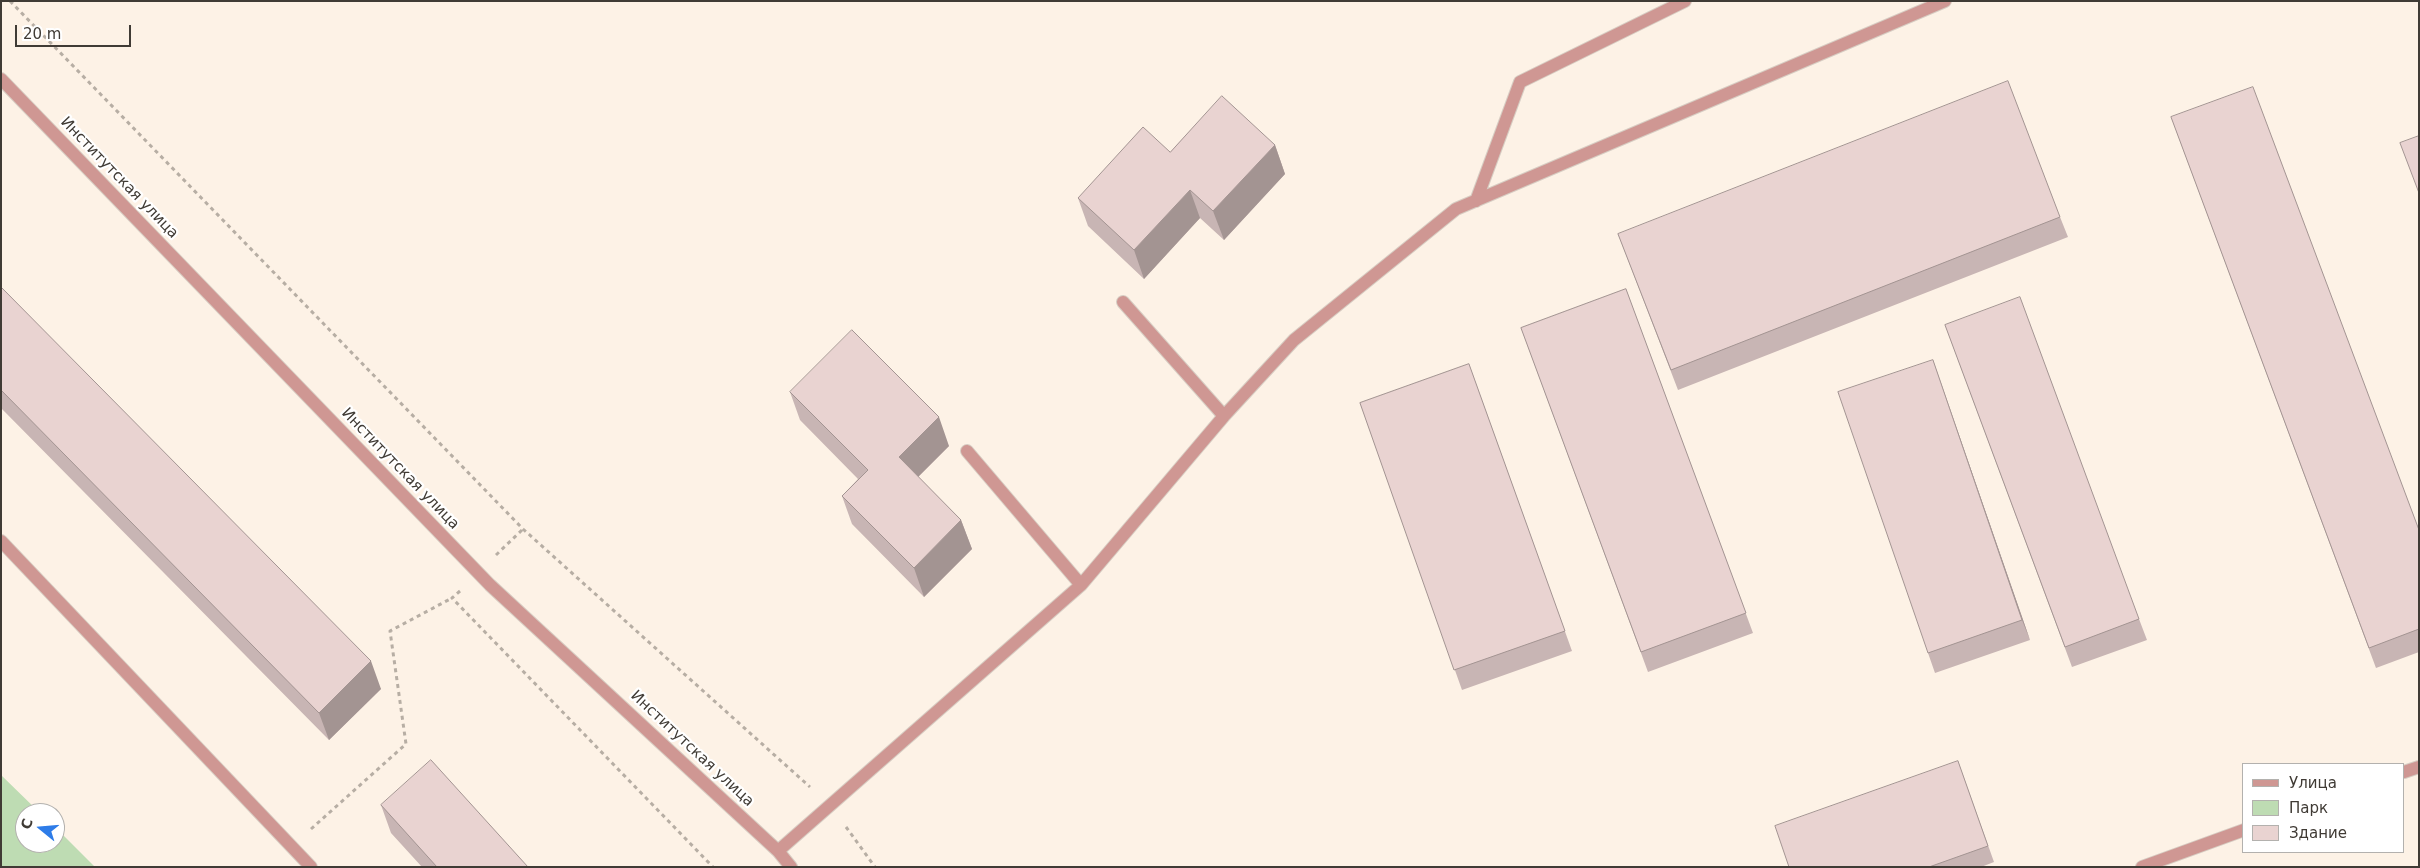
<!DOCTYPE html>
<html>
<head>
<meta charset="utf-8">
<style>
  body { margin:0 }
  #map { position:relative; width:2420px; height:868px; overflow:hidden; background:#fdf2e6; font-family:"DejaVu Sans",sans-serif }
  canvas { display:block }
  .frame { position:absolute; inset:0; border:2px solid #403b35; pointer-events:none }
  .legend { position:absolute; left:2242px; top:763px; width:162px; height:90px; box-sizing:border-box; background:#fff; border:1px solid #b3b1ae; margin:0; padding:6px 9px; list-style:none; font-size:15px; color:#403b35 }
  .legend li { display:flex; align-items:center; gap:10px; height:25px }
  .legend b { width:25px; border:1px solid #b3b1ae }
  .north { position:absolute; left:15px; top:803px; width:50px; height:50px; box-sizing:border-box; background:#fff; border:1px solid #b3b1ae; border-radius:50%; rotate:287deg; font-size:14px; font-weight:700; line-height:20px; text-align:center; color:#403b35 }
  .north::after { content:''; display:block; margin:auto; width:18px; height:22px; background:#2e7ce8; clip-path:polygon(50% 0,100% 100%,50% 72%,0 100%) }
  .scale { position:absolute; left:15px; top:25px; width:116px; height:22px; box-sizing:border-box; border:2px solid #403b35; border-top:0; padding-left:6px; font-size:15px; line-height:18px; white-space:nowrap; color:#403b35; -webkit-text-stroke:4px #fff; paint-order:stroke }
</style>
</head>
<body>
<div id="map">
<canvas width="2420" height="868"></canvas>
<div class="frame"></div>
<ul class="legend">
<li><b style="height:6px;background:#cf9793"></b>Улица</li>
<li><b style="height:14px;background:#bedcb3"></b>Парк</li>
<li><b style="height:14px;background:#e9d3d1"></b>Здание</li>
</ul>
<div class="north">С</div>
<div class="scale">20 m</div>
</div>
<script>
const ctx = document.querySelector('canvas').getContext('2d');
ctx.lineJoin = 'round';
function fill(path, color) { ctx.fillStyle = color; ctx.fill(path, 'evenodd'); }
function stroke(path, color, width, dash) { ctx.strokeStyle = color; ctx.lineWidth = width; ctx.lineCap = dash ? 'butt' : 'round'; ctx.setLineDash(dash || []); ctx.stroke(path); }
function write(font, color, halo, rows, align = 'center') {
  ctx.font = font + ' "DejaVu Sans",sans-serif'; ctx.lineWidth = 4.5; ctx.setLineDash([]); ctx.textBaseline = 'middle'; ctx.strokeStyle = halo; ctx.fillStyle = color; for (const [text, x, y, turn = 0] of rows) {
    ctx.save(); ctx.translate(x, y); ctx.rotate((+turn || 0) * Math.PI / 180); ctx.textAlign = isNaN(turn) ? turn : align; if (halo) ctx.strokeText(text, 0, 0); ctx.fillText(text, 0, 0); ctx.restore();
  }
}
const green = new Path2D(`
  M1,775L40,813H25V843H55V827L95,867H1Z`);
const path = new Path2D(`
  M10,1L523,529L810,787
  M496,555L523,529
  M460,591L452,598L713,867
  M846,827L875,867
  M311,829L406,744L390,631L452,598`);
const minor = new Path2D(`
  M1,79L490,585L778,851L791,867
  M1476,201L1520,82L1685,1
  M1123,302L1224,416
  M967,451L1081,585
  M1,541L311,867
  M2404,772L2419,767
  M778,851L1081,585L1224,416L1294,340L1456,209L1945,1
  M2142,867L2244,830`);
const wall = new Path2D(`
  M2171,117L2419,530V652L2376,668Z
  M1275,145L1285,174L1224,240L1200,218L1144,279L1088,226L1078,198L1170,152Z
  M2060,217L2068,237L1678,390L1618,234Z
  M1,287L381,689L329,740L1,408Z
  M1626,289L1753,633L1648,672L1521,328Z
  M1945,325L2139,619L2147,640L2072,667Z
  M1933,360L2030,640L1935,673L1928,653Z
  M1469,364L1572,651L1462,690L1360,403Z
  M790,392L949,446L918,477L961,520L972,549L924,597L852,524L842,496L858,479L800,420Z
  M1958,761L1994,862L1981,867H1789Z
  M381,805L528,867H422L391,833Z`);
const shadedWall = new Path2D(`
  M1275,145L1285,174L1224,240L1213,211Z
  M1190,190L1200,218L1144,279L1134,250Z
  M1933,360L1940,380L2030,640L2022,620Z
  M939,417L949,446L909,486L899,457Z
  M961,520L972,549L924,597L914,568Z
  M371,661L381,689L329,740L319,713Z`);
const building = new Path2D(`
  M2008,81L2060,217L1671,370L1618,234Z
  M2253,87L2419,530V629L2369,648L2171,117Z
  M1222,96L1275,145L1213,211L1190,190L1134,250L1078,198L1143,127L1170,152Z
  M2419,136V193L2400,143Z
  M1,287L371,661L319,713L1,390Z
  M1626,289L1746,613L1641,652L1521,328Z
  M2020,297L2139,619L2065,647L1945,325Z
  M852,330L939,417L899,457L961,520L914,568L842,496L868,470L790,392Z
  M1933,360L2022,620L1928,653L1838,392Z
  M1469,364L1565,631L1454,670L1360,403Z
  M431,760L528,867H437L381,805Z
  M1958,761L1988,846L1929,867H1789L1775,826Z`);
const streetNames = [
  ["Институтская улица",119,178,46],
  ["Институтская улица",400,469,46],
  ["Институтская улица",692,749,43]
];
fill(green, '#bedcb3');
stroke(minor, '#d7cdc3', 14);
stroke(path, '#b7aea4', 3, [4, 4]);
stroke(minor, '#cf9793', 12);
fill(wall, '#c8b5b4');
fill(shadedWall, '#a39492');
fill(building, '#e9d3d1');
stroke(building, '#a39492', 1);
write('15px', '#403b35', '#fff', streetNames);
</script>
</body>
</html>
